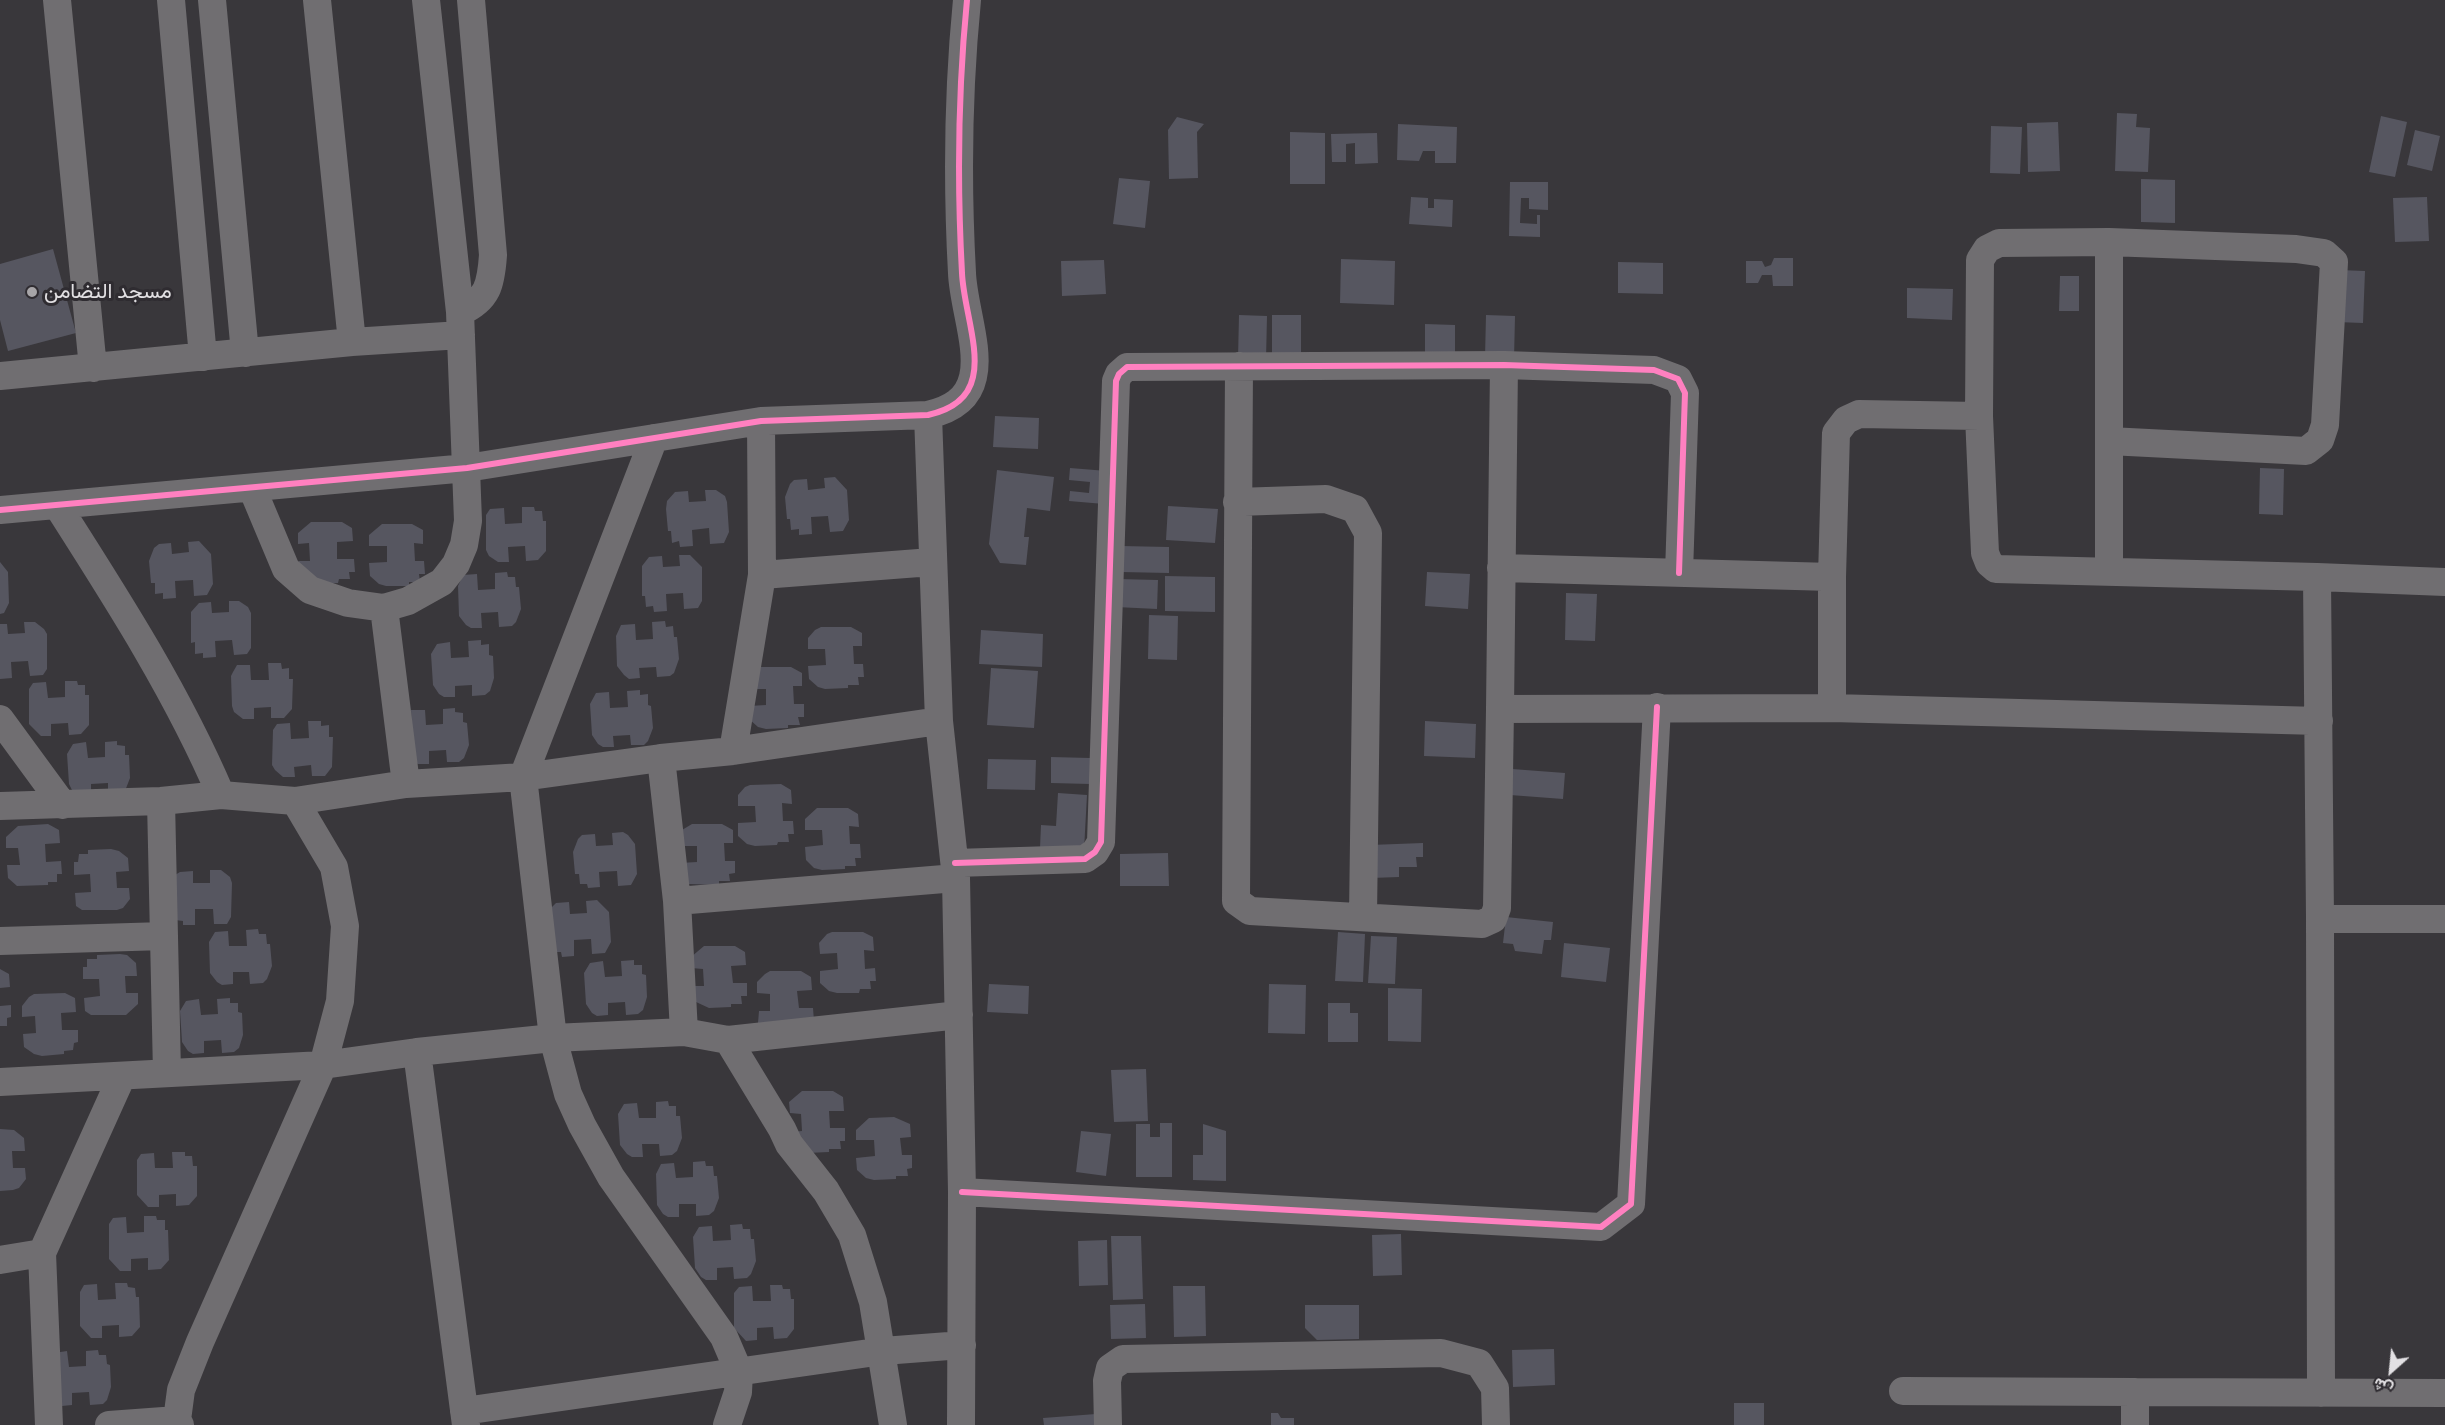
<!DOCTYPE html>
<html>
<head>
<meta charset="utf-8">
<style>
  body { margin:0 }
  #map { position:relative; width:2445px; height:1425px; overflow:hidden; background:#39373b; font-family:"IBM Plex Serif",Vazirmatn,serif }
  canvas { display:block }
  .north { position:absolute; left:2361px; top:1341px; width:60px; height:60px; -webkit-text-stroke:4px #2f2c31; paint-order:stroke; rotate:207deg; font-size:16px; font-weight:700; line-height:24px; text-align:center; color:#e2e0e3 }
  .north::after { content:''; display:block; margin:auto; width:21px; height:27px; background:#e2e0e3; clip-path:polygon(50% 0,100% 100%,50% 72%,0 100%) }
</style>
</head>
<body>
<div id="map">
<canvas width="2445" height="1425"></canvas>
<div class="north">ش</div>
</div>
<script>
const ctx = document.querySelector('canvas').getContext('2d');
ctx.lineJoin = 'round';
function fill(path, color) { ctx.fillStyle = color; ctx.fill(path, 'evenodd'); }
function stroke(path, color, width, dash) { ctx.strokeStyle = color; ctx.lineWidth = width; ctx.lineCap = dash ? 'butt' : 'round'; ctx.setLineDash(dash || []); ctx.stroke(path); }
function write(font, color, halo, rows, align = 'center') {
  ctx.font = font + ' "IBM Plex Serif",Vazirmatn,serif'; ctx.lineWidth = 6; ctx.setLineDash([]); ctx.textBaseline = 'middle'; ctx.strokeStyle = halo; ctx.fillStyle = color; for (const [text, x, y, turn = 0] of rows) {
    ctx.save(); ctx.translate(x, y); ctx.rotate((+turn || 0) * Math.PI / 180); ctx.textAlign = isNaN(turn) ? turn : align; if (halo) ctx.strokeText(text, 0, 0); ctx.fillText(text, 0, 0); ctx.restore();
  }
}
const building = new Path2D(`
  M2117,113L2137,114L2136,127L2150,128L2148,172L2115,171Z
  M2381,116L2407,122L2395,177L2369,172Z
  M1177,117L1204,124L1197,132L1198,178L1169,179L1168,130Z
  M2058,122L2060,171L2028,172L2027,123Z
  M1398,124L1457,127L1456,163H1435V151H1423L1419,161L1397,160Z
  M1991,126L2022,127L2020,174L1990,173Z
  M2415,130L2440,136L2432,171L2407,165Z
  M1290,132L1325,133V184H1290Z
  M1377,133L1378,163L1355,164V143L1346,144V162H1332L1331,134Z
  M1119,178L1150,181L1145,228L1113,224Z
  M2141,179L2175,180V223L2141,222Z
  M1510,182H1548V210L1529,209V198H1521L1520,223L1537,224V215H1540V237L1509,236Z
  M1411,197L1428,198V208H1434V199L1453,200L1452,227L1409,224Z
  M2427,197L2429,241L2395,242L2393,198Z
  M53,249L76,333L8,351L0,320V264Z
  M1774,258H1793V286H1773L1772,275H1762L1758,283H1746V261H1762L1765,267L1771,265Z
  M1341,259L1395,261L1394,305L1340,303Z
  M1104,260L1106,294L1062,296L1061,261Z
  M1618,262L1663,263V294L1618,293Z
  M2339,270L2365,271L2363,323L2336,322Z
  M2060,276H2079V311H2059Z
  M1907,288L1953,289L1952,320L1907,318Z
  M1239,315L1267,316L1266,360L1238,359Z
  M1272,315H1301V359H1272Z
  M1486,315L1515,316L1514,359L1485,358Z
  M1425,324L1455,325V358H1425Z
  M995,416L1039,418L1038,449L993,447Z
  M1070,468L1107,471L1104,504L1069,501L1070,491L1089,493L1090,482L1069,480Z
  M2260,468L2284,469L2283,515L2259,514Z
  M997,470L1054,477L1050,511L1027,508L1024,537H1029L1026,565L1000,563L989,544Z
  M835,477L847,490L849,520L843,531L830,532L828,516L811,517L812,534L799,535V529L791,530L790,519H787L785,497L790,484L794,480L807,479L808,490L825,488L824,478Z
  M705,490H716L725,496L727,502L729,532L724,543L710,544L709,528L692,530L693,546L680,547L679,541L672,543L671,531H668L666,509L667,501L675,492L688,491L689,502L706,501Z
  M1168,506L1218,509L1215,543L1166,540Z
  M522,507H534L535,511H542L543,521H546V551L538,560L526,561L525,546L508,547L509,562H498L489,556L486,550V515L490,509L504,508L505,524L522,523Z
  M311,522H342L352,528L353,541L337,542V559H354L355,572H349L350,579H339L338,583L316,584L299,574V561H310L309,543L298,544V533Z
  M382,524H412L423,530V544L414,543L415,561H424L425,574H419L420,582H409V586H386L379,584L370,576L369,563L387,562V546H369V535Z
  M199,541L211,554L213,584L207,595L194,596L193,580L175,581L176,598L163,599V593L155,594V583H151L149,561L154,548L159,544L171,543L172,554L189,552L188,542Z
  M1121,546L1169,547V573L1121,572Z
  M679,555H690L702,567V601L698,608L684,609L683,593L666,594L667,611L654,612L653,606L646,607L645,596H642V566L649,557L662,556L663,567L680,566Z
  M0,562L8,572L9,603L4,613L0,614Z
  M507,572L508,577H515L516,587H519L521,609L516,622L512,626L499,627L498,612L481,613L482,628H471L466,625L459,616L458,586L463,575L477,574L478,590L495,589V573Z
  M1427,572L1470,574L1468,609L1425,606Z
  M1165,576L1215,577V612L1165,611Z
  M1118,579L1158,580L1157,609L1116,607Z
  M1566,593L1597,594L1595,641L1565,640Z
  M229,601H239L248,607L251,613V648L247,654L234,655L232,640L215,641L216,657L203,658V653L195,654V642L191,643V612L199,603L211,602L212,613L229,612Z
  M1149,615L1178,616L1177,660L1148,659Z
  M665,621L666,627L673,626L674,637H677L679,659L674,673L670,676L657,677L656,667L639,668L640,678L629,679L624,675L617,666L616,636L621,625L635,624L636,640L653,639L652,622Z
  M24,622H35L44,629L47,634V669L43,675L30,676L28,661L11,662L12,678L0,679V624H7L8,634L25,633Z
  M821,627H851L862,633V646H853L854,664H863L864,677H858L859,685H848V688L825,689L818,687L809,679L808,666L826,665L825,649H808V638L815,630Z
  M981,630L1043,634L1042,667L979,664Z
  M481,640V645L489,644V655L493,656L494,678L490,691L485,695L472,696V685L455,686V697H444L439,694L433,685L431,654L437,644L450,642L451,658L469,657L468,641Z
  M268,663H281L282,669L289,668V679H293L292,709L284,718H271V707L254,708V719H243L234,712L232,706L231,676L233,672L237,665H250L251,680H269Z
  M761,667H791L802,673V686H793L794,704H804V717H798L800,725H788V728L766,729L758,727L749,719V706L766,705V689H748Z
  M991,668L1038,671L1034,728L987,725Z
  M65,681H77L78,685H85V695H89V725L81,734L69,735L68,723L51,724V736H41L29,724V689L33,683L46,682L48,698L65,697Z
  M640,690V695L648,694V705L651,706L653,728L648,741L644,745H631L630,735L613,736L614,747H603L598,744L592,735L590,704L596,693L609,692L610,708L628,707L627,691Z
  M455,708V712L463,713V722L467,723L469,745L464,758L459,762H447L446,750L429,751V764H418L413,761L411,710H425L426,725L443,724V709Z
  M308,721H321V726L329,725V737H333L332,767L325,776H312L311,765L294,767L295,777H283L275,770L272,765L273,730L277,724L290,723L291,739L309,738Z
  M1425,721L1476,724L1475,758L1424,756Z
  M117,741V745L125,746V755H129L130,778L125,791L108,795V783L91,784V796L72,790L69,784L67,754L73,744L86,742L88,758L105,757V742Z
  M1051,757L1090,758V784L1051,783Z
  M988,759L1036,760L1035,790L987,789Z
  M1512,769L1565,773L1563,799L1510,795Z
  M781,784L791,790L792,804L782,803L783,821H793L794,834H788L789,842H778L777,845L755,846L747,844L738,836V823L756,822L755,806H738V795L745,787L750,785Z
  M1058,793L1087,795L1084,850L1040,848L1041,825L1056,826Z
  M817,808H848L858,814L859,827L849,826L850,844H860L861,858H855L856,866H845V869L822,870L814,868L806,860L805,847L823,845L822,830H805V819Z
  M48,824L59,830L60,843L45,844L46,862L61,861L62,874H57V882H48V885L17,886L8,878L7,865H20L18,848H6V837L18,826Z
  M692,824H722L733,830V843H724L725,861H735V873L729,874L730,881H719V885L689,884L680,863L697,862V846H679L682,830Z
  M623,832L628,835L635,844L637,874L631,885L618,886L617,871L599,872L600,887L588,888L587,884H580L579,874H575L573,852L578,839L582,835L595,834L596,846L613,845L612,833Z
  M1423,843V857H1416L1417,867H1399V877L1371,878L1370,845Z
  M111,849L119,851L128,858L129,871L116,872L117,888H129L130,899L123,908L117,910H82L76,906L75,893L91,892L90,874L74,875V862H78L79,854H88V850Z
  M1168,853L1169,886H1120V854Z
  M210,870H221L230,877L232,883L231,917L227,924H214L213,909H195V925H183V921L175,920V875L180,872L193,871V883H210Z
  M597,900L609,912L611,942L605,953L592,954L591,939L574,940V956L562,957L561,952H554L549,912L552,907L556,903L569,902L570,914L587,913L586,901Z
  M1506,917L1553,922L1551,940H1544L1542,954L1515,951L1513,944L1503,943Z
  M258,929L259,934H266L267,944H270L272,966L267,979L263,983L250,984L249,972H233V984L222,985L217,982L210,973L209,942L215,932L228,931L229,946H247L246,930Z
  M832,932H863L873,937L874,951L864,950L865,969L875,968L876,981H870L871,989H860L859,993H837L829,991L820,983V971L838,969L837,953L820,954L819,943L827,934Z
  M1338,932L1365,934L1363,982L1335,981Z
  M1371,936L1397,937L1395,984L1368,983Z
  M1564,943L1610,948L1606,982L1561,977Z
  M704,946H735L745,952L746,965L731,966L733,983H747V996H741L742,1004H731V1007L709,1008L696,1002L692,986H704L703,969L691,968V957Z
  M120,954L127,955L136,963L137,976H125L126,993H138V1004L126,1015H91L85,1011L84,998L100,996L99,979H83V967H87V959H97V955Z
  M634,960V965H642V974L646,975L647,997L643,1010L638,1014L626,1015L625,1002L608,1003V1015L597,1016L592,1013L586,1004L584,973L590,963L603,961L605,977L622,976L621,961Z
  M0,969L9,974L10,987L0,988Z
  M770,971H801L811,977L812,990L797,991L799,1008H813L814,1021L758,1023L759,1011H770V994L757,993V982L765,974Z
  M989,984L1029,986L1028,1014L987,1012Z
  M1269,984L1306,985L1305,1034L1268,1033Z
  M1388,988L1422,989L1421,1042L1388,1041Z
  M65,993L75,998L76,1012L61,1013L62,1030H78V1042L74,1043L73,1050L64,1051V1054L42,1056L34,1054L24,1047L23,1034L36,1033L35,1016L22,1017V1006L29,997L34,994Z
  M230,998V1003H238V1012L242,1013L243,1035L239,1048L234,1052L222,1053L221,1040L204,1041V1053L193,1054L188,1051L182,1042L180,1011L186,1001L199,999L201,1015L218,1014L217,999Z
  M1328,1003H1350V1013H1358V1042H1328Z
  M11,1005V1017L7,1018V1026H0V1006Z
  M1146,1069L1148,1121L1114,1122L1111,1070Z
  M802,1091H833L843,1097L844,1111H829L830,1128H845V1141H840L841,1149H829V1152L807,1153L791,1132L802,1131L801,1114L790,1113L789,1102Z
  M668,1101L669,1106H676V1116H680L682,1138L677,1151L672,1155L660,1156L659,1144H642L643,1157H632L627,1154L620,1145L618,1114L624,1104L637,1103L639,1118H656V1102Z
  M894,1117L910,1124L911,1137L900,1138L902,1155H912V1168L907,1169L908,1176H896V1179L874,1180L866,1178L857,1170L856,1158L875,1156L874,1140H856V1130L869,1118Z
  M1160,1123H1172V1177H1136V1124H1150V1137H1160Z
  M1203,1124L1226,1131V1181L1193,1180V1155H1203Z
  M0,1129L14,1130L24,1138L25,1151H12L13,1168H25L26,1179L19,1188L13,1190L0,1191Z
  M1081,1131L1111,1134L1106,1176L1076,1172Z
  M172,1152H185V1156H192L193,1166H197V1196L189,1205L176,1206V1194L159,1195V1207H148L137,1195V1160L141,1154L154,1153L155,1168H173Z
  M705,1161L706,1166H713L714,1176H717L719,1198L714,1211L709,1215L696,1216V1204H679V1217H668L663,1214L657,1205L656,1174L661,1164L674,1163L676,1178L693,1177V1162Z
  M144,1216H156L157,1220H165V1230H168L169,1260L161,1269L148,1270V1258L131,1259V1271H120L109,1259V1224L113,1218L126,1217L127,1233L144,1232Z
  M742,1224L743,1229H750L751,1239H754L756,1261L751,1274L747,1278L734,1279L733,1267L717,1268V1280H706L701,1277L695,1268L693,1237L699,1227L712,1226L713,1241L731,1240L730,1225Z
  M1401,1234L1402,1275L1373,1276L1372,1235Z
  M1111,1236H1141L1143,1299L1113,1300Z
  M1107,1240L1108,1285L1079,1286L1078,1241Z
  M115,1283H127L128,1287L135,1288L136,1297H139L140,1327L132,1336L119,1337V1325L102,1326V1338H91L80,1326V1292L84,1285L97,1284L98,1300L116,1299Z
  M770,1285H782L783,1289H790L791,1299H794V1329L787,1338L774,1339L773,1327L757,1328V1340L746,1341L734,1328V1293L739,1287L752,1286L753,1301H771Z
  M1173,1286H1205L1206,1336L1174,1337Z
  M1145,1304L1146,1338L1111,1339L1110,1305Z
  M1305,1305H1359V1339L1317,1340L1305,1328Z
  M1554,1349L1555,1385L1513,1387L1512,1350Z
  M98,1350L99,1355H106L107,1364L110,1365L111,1387L107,1400L103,1404L90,1405L89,1392L72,1393V1405L62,1406L54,1353L67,1351L69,1367L86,1366V1351Z
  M1734,1403H1764V1425H1734Z
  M1271,1413H1278L1281,1418H1294V1425H1271Z
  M1096,1414L1097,1425H1044L1043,1418Z`);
const minor = new Path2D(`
  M57,0L93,368
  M171,0L203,357
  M212,0L245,353
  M317,0L352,342
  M460,312C488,300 491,284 493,255L471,0
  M1504,365L1500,709L1832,708
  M1239,366L1236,901L1250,911L1482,924L1493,919L1497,908L1500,709
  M0,376L352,342L461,335
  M928,415L939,721L956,878L962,1192L961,1425
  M1979,416L1859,414L1846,420L1836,433L1832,577V708L2319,721
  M654,438L523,777L553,1038L568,1094L582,1125L611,1177L724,1337L739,1372L738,1392L727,1425
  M2109,441L2306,451L2320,440L2325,425L2334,262L2324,253L2296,249L2109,242
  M252,488L286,569L310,590L348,603L384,608L408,601L442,582L456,564L464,545L468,521L460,312L426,0
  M1237,502L1326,499L1355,509L1368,533L1363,917
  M57,505C117,599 177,692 221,795
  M0,510L467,468L761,421L928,415C950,410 968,400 973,377C980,348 963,304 962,273C957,182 958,91 967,0
  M1501,568L1832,577
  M2109,572V242L1999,243L1987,249L1980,260L1979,416L1985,553L1989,563L1996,569L2317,577
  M762,575L932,562
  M384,608L406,784
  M0,719L63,805
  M733,751L762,575L761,421
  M661,758L677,901L684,1032
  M161,801L167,1073
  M0,806L161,801L221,795L295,801L406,784L523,777L661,758L733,751L939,721
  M955,863L1085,859L1095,852L1101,842L1116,381L1119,374L1127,367L1504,365L1654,370L1678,379L1685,393L1679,573
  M677,901L956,878
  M2320,919L2317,577L2445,582
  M0,941L164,936
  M728,1040L782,1129L789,1144L826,1191L852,1235L873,1302L893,1425
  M417,1052L553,1038L684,1032L728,1040L959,1015
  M0,1082L323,1065L417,1052L466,1425
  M962,1192L1601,1227L1631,1204L1657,707
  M42,1253L122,1076
  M0,1260L42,1253L49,1425
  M1903,1391L2135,1392
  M2321,1393L2320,919H2445
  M464,1411L883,1351L962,1345
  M109,1425L177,1420
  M180,1425L177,1420L181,1390L200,1342L323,1065L340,1001L345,926L334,867L295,801
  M1108,1425L1107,1381L1110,1368L1123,1359L1441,1353L1479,1363L1495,1388L1496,1425
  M2135,1425V1392L2445,1393`);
const cycleway = new Path2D(`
  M0,510L467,468L761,421L928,415C950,410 968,400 973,377C980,348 963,304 962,273C957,182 958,91 967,0
  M955,863L1085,859L1095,852L1101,842L1116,381L1119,374L1127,367L1504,365L1654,370L1678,379L1685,393L1679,573
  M962,1192L1601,1227L1631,1204L1657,707`);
const markers = [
  [32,292,6,"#a7a5a8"]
];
const poiNames = [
  ["مسجد التضامن",44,292]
];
fill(building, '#565660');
stroke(minor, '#706e71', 28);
stroke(cycleway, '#ff80c0', 6);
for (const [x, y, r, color] of markers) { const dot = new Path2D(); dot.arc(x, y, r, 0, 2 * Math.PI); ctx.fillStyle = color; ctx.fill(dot); stroke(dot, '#2f2c31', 2); }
write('21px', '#e2e0e3', '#2f2c31', poiNames, 'left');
</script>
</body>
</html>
